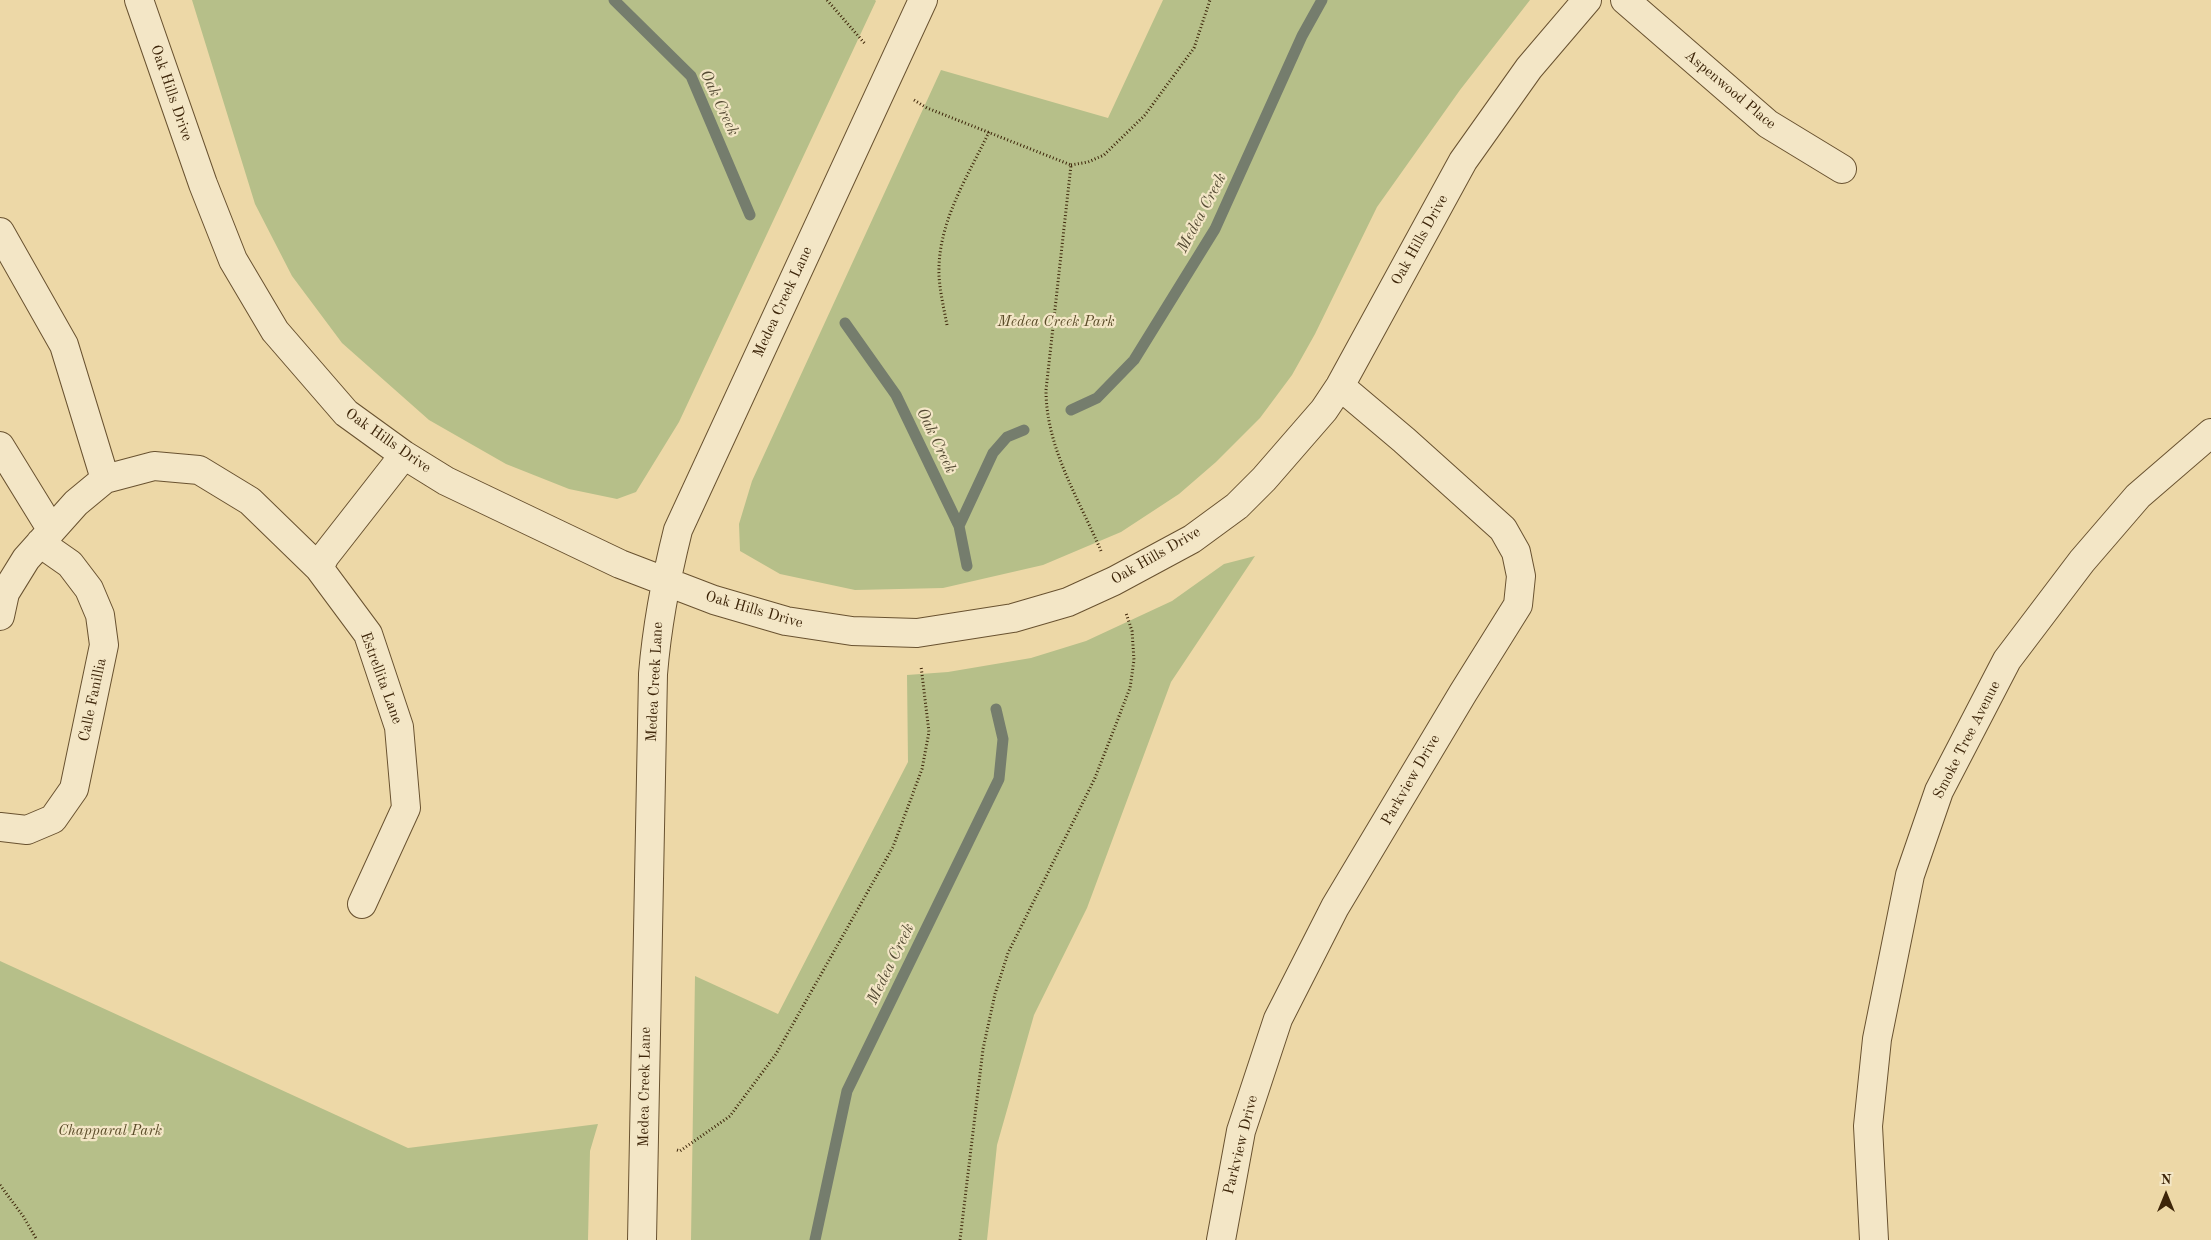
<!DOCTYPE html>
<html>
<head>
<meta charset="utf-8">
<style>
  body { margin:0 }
  #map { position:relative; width:2211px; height:1240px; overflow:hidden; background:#edd8a7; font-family:"Old Standard TT",serif }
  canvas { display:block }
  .north { position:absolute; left:2141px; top:1170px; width:50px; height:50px; -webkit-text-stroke:4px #f3e6c6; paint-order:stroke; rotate:0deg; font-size:14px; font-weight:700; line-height:20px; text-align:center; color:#3d2509 }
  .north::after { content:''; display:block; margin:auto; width:18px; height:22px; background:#3d2509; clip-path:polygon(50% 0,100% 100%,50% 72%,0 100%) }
</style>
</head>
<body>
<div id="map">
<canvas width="2211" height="1240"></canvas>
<div class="north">N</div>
</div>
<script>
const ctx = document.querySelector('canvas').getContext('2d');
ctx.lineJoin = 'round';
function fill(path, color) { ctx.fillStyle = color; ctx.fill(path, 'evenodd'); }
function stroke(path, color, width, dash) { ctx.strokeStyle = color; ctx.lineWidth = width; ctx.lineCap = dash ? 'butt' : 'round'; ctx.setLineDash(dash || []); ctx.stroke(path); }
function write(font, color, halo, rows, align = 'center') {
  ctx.font = font + ' "Old Standard TT",serif'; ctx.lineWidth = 4.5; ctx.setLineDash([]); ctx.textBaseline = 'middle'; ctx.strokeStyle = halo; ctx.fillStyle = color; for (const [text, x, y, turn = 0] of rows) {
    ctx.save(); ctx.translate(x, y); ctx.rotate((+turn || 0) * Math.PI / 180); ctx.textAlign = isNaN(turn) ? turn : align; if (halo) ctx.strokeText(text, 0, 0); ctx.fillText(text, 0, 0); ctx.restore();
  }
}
const green = new Path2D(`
  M192,0H875L876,1L679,422L636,492L617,499L569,489L506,464L429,420L342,343L292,276L255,204Z
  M1163,0H1530L1460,90L1377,207L1315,334L1292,375L1260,418L1216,462L1179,494L1121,532L1043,565L943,588L855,590L780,574L740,551L739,524L752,481L941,70L1108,118Z
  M1255,556L1171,682L1087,908L1034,1015L997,1145L987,1240H691L695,976L778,1014L908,762L907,675L948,672L1031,658L1086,641L1172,601L1224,564Z
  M0,961L408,1148L598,1124L590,1151L588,1240H0Z`);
const stream = new Path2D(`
  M614,0L691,76L750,215
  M845,323L896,395L959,526
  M1071,410L1097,398L1134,360L1215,229L1302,36L1322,0
  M967,566L959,526L993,453L1007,437L1024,430
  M815,1240L847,1091L999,779L1003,739L996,709`);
const path = new Path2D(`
  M827,0L866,45
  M914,100L927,108L1071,165L1046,390C1046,448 1079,499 1101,551
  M1071,165L1088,162L1104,155L1145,115L1194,48L1210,0
  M947,325C944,309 940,292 939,276C937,223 967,178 989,132
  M677,1150L680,1151L730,1116L776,1054L893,847L922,769L929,732L921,666
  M0,1185L23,1216L37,1240
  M960,1240L983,1049L995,994L1008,953L1095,778L1130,688L1134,660L1132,631L1126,613`);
const minor = new Path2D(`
  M139,0L203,184L233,260L275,331L346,413L404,455L446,481L620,564L714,600L786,621L852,631L917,633L1013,618L1068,602L1114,581L1192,539L1237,506L1264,479L1324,410L1340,386L1463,161L1529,68L1587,0
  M1625,0L1768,124L1842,169
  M0,232L64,345L105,479L154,466L199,470L250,501L319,568
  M0,446L51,529
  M0,616L5,593L26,559L76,503L105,479
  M0,827L27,830L53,819L74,789L104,645L100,615L89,589L70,564L40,543
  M362,904L406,808L399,727L368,634L319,568L325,556L404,455
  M642,1240L653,674C657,625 666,578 678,530L923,0
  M1221,1240L1241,1131L1278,1019L1335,907L1463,693L1518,605L1521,576L1516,552L1503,529L1404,440L1340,386
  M1874,1240L1868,1126L1877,1039L1910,875L1939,791L2007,660L2082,561L2138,496L2211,433`);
const streetNames = [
  ["Aspenwood Place",1730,90,40],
  ["Oak Hills Drive",171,93,71],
  ["Oak Hills Drive",1420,240,-61],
  ["Medea Creek Lane",783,302,-65],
  ["Oak Hills Drive",388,441,35],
  ["Oak Hills Drive",1156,556,-30],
  ["Oak Hills Drive",754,610,16],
  ["Estrellita Lane",381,678,70],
  ["Medea Creek Lane",655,682,-87],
  ["Calle Fanillia",93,700,-78],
  ["Smoke Tree Avenue",1967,740,-63],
  ["Parkview Drive",1411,780,-60],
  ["Medea Creek Lane",645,1087,-89],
  ["Parkview Drive",1241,1145,-76]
];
const parkNames = [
  ["Medea Creek Park",1056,322],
  ["Chapparal Park",110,1131]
];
const waterNames = [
  ["Oak Creek",719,103,65],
  ["Medea Creek",1202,213,-62],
  ["Oak Creek",936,441,64],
  ["Medea Creek",891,964,-64]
];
fill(green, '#b6bf89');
stroke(stream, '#757d6d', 11);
stroke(minor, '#695230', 30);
stroke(path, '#3d2509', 3, [1, 2.5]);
stroke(minor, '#f3e6c6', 28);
write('15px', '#3d2509', '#f3e6c6', streetNames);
write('italic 15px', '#5b4c29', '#f3e6c6', parkNames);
write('italic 16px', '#544a33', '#f3e6c6', waterNames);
</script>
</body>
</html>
